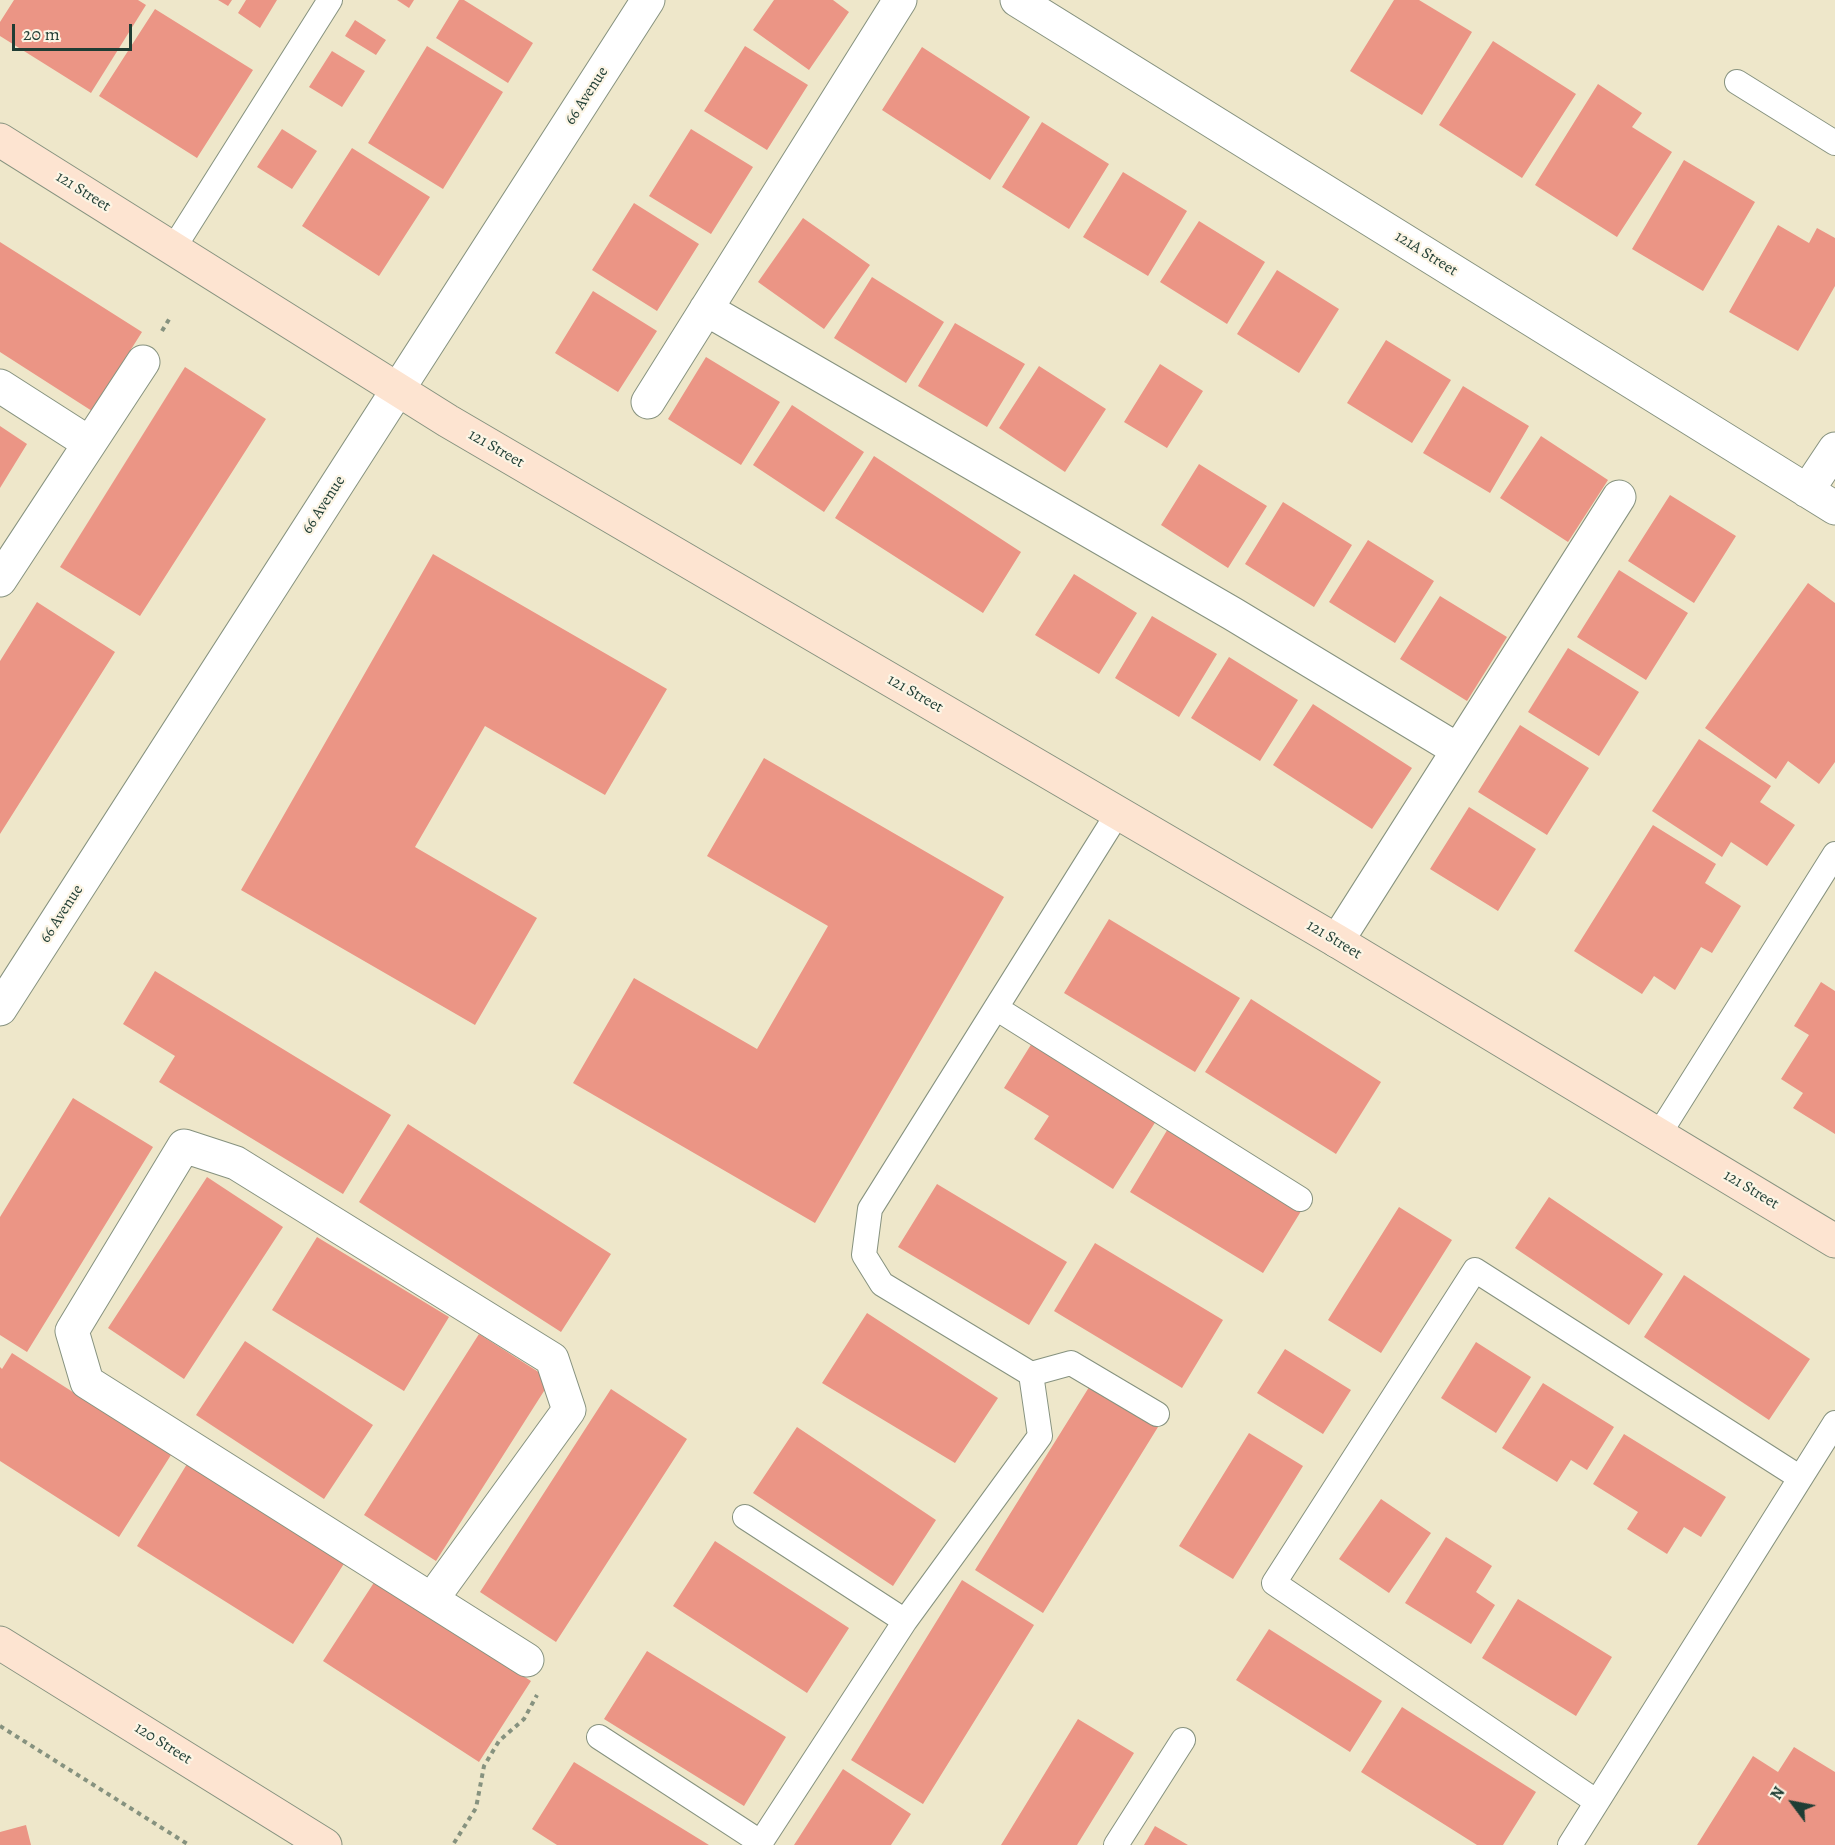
<!DOCTYPE html>
<html>
<head>
<meta charset="utf-8">
<style>
  body { margin:0 }
  #map { position:relative; width:1835px; height:1845px; overflow:hidden; background:#eee7ca; font-family:Alegreya,serif }
  canvas { display:block }
  .north { position:absolute; left:1763px; top:1773px; width:60px; height:60px; -webkit-text-stroke:4px #fcf5e5; paint-order:stroke; rotate:302deg; font-size:16px; font-weight:700; line-height:24px; text-align:center; color:#1f3d34 }
  .north::after { content:''; display:block; margin:auto; width:21px; height:27px; background:#1f3d34; clip-path:polygon(50% 0,100% 100%,50% 72%,0 100%) }
  .scale { position:absolute; left:12px; top:24px; width:120px; height:27px; box-sizing:border-box; border:3px solid #1f3d34; border-top:0; padding-left:8px; font-size:18px; line-height:21px; white-space:nowrap; color:#1f3d34; -webkit-text-stroke:4px #fcf5e5; paint-order:stroke }
</style>
</head>
<body>
<div id="map">
<canvas width="1835" height="1845"></canvas>
<div class="north">N</div>
<div class="scale">20 m</div>
</div>
<script>
const ctx = document.querySelector('canvas').getContext('2d');
ctx.lineJoin = 'round';
function fill(path, color) { ctx.fillStyle = color; ctx.fill(path, 'evenodd'); }
function stroke(path, color, width, dash) { ctx.strokeStyle = color; ctx.lineWidth = width; ctx.lineCap = dash ? 'butt' : 'round'; ctx.setLineDash(dash || []); ctx.stroke(path); }
function write(font, color, halo, rows, align = 'center') {
  ctx.font = font + ' Alegreya,serif'; ctx.lineWidth = 4.5; ctx.setLineDash([]); ctx.textBaseline = 'middle'; ctx.strokeStyle = halo; ctx.fillStyle = color; for (const [text, x, y, turn = 0] of rows) {
    ctx.save(); ctx.translate(x, y); ctx.rotate((+turn || 0) * Math.PI / 180); ctx.textAlign = isNaN(turn) ? turn : align; if (halo) ctx.strokeText(text, 0, 0); ctx.fillText(text, 0, 0); ctx.restore();
  }
}
const building = new Path2D(`
  M14,0H138L146,5L91,93L0,36V22Z
  M218,0H232L228,6Z
  M246,0H277L260,28L238,13Z
  M397,0H414L409,8Z
  M459,0H464L533,43L508,83L436,38Z
  M774,0H833L849,12L809,70L753,30Z
  M1394,0H1419L1472,32L1422,115L1350,71Z
  M155,9L253,70L197,158L99,96Z
  M355,20L386,40L376,55L345,36Z
  M1493,41L1576,94L1522,178L1439,125Z
  M427,46L503,92L443,189L368,143Z
  M745,46L808,85L767,150L704,111Z
  M922,47L1030,117L990,180L882,110Z
  M332,51L365,71L342,107L309,87Z
  M1598,84L1642,113L1632,127L1672,152L1617,237L1535,185Z
  M1042,122L1109,164L1069,229L1002,187Z
  M282,129L317,151L292,189L257,167Z
  M691,129L753,167L711,234L649,196Z
  M352,148L430,197L379,276L302,226Z
  M1684,160L1755,202L1703,291L1632,249Z
  M1123,172L1187,211L1148,276L1083,237Z
  M634,203L699,244L657,311L592,270Z
  M803,218L870,265L824,329L758,282Z
  M1199,221L1265,262L1227,324L1160,282Z
  M1778,225L1809,243L1817,228L1835,238V286L1798,351L1729,312Z
  M0,242L142,332L92,411L0,352Z
  M1277,270L1339,309L1299,373L1237,334Z
  M872,277L944,322L906,383L834,338Z
  M593,291L657,331L618,392L555,353Z
  M955,323L1025,364L987,427L918,386Z
  M1386,340L1451,380L1412,443L1347,403Z
  M706,357L780,402L741,465L668,419Z
  M1160,364L1203,391L1167,448L1124,422Z
  M1039,366L1106,409L1065,472L999,428Z
  M185,367L266,419L140,616L60,567Z
  M1463,386L1529,426L1490,493L1423,453Z
  M792,405L864,452L824,512L753,465Z
  M0,426L27,444L0,488Z
  M1541,436L1608,480L1568,542L1500,498Z
  M874,456L1021,552L983,613L835,518Z
  M1199,464L1267,506L1228,568L1161,525Z
  M1670,495L1736,536L1694,603L1628,561Z
  M1283,502L1352,545L1314,607L1245,564Z
  M1368,540L1434,581L1395,643L1329,602Z
  M433,554L667,689L605,795L485,726L415,847L537,918L475,1025L241,890Z
  M1619,570L1688,613L1646,680L1577,637Z
  M1074,574L1137,613L1099,674L1035,635Z
  M1808,583L1835,603V762L1819,784L1788,761L1776,779L1705,728Z
  M1440,596L1507,637L1467,701L1400,659Z
  M37,602L115,652L0,834V661Z
  M1152,616L1217,654L1179,717L1115,678Z
  M1568,648L1639,692L1599,756L1528,712Z
  M1229,657L1298,700L1260,761L1191,718Z
  M1313,704L1412,768L1372,829L1273,765Z
  M1520,725L1589,768L1547,835L1478,792Z
  M1699,739L1771,786L1760,802L1795,825L1767,866L1731,842L1722,857L1652,811Z
  M764,758L1004,897L815,1223L573,1083L634,978L757,1049L828,926L707,856Z
  M1469,807L1536,849L1498,911L1430,869Z
  M1653,825L1716,864L1705,883L1741,906L1712,953L1701,947L1675,990L1654,976L1642,994L1574,951Z
  M1109,919L1240,998L1195,1072L1064,993Z
  M155,971L391,1115L343,1194L159,1082L175,1056L123,1024Z
  M1821,982L1835,991V1134L1793,1108L1803,1093L1781,1079L1809,1035L1794,1026Z
  M1251,999L1381,1082L1336,1154L1205,1072Z
  M1032,1043L1156,1121L1113,1189L1034,1139L1049,1116L1004,1088Z
  M73,1098L153,1147L27,1352L0,1335V1217Z
  M408,1124L611,1254L561,1332L359,1202Z
  M1169,1127L1303,1208L1263,1273L1130,1192Z
  M207,1177L283,1227L184,1379L108,1328Z
  M937,1184L1067,1262L1029,1325L898,1247Z
  M1549,1197L1663,1274L1629,1325L1515,1248Z
  M1399,1207L1452,1240L1381,1353L1328,1320Z
  M317,1237L449,1317L404,1391L272,1310Z
  M1095,1243L1223,1320L1182,1388L1054,1311Z
  M1684,1275L1810,1359L1769,1420L1644,1337Z
  M867,1313L998,1398L955,1463L822,1383Z
  M479,1334L551,1380L436,1561L364,1515Z
  M245,1341L373,1425L324,1499L196,1415Z
  M1476,1342L1531,1377L1496,1433L1441,1398Z
  M1285,1349L1351,1390L1323,1434L1257,1393Z
  M12,1353L171,1455L119,1537L0,1461V1367L2,1369Z
  M1543,1383L1614,1427L1587,1470L1571,1460L1557,1482L1502,1448Z
  M1091,1384L1158,1427L1043,1613L975,1570Z
  M611,1389L687,1439L556,1642L480,1592Z
  M797,1427L936,1520L893,1586L753,1493Z
  M1249,1433L1303,1466L1233,1579L1179,1546Z
  M1624,1434L1726,1497L1701,1537L1684,1527L1667,1554L1627,1529L1638,1512L1593,1484Z
  M187,1464L345,1562L293,1644L137,1546Z
  M1381,1499L1431,1533L1389,1593L1339,1559Z
  M1446,1537L1492,1566L1476,1592L1495,1605L1471,1644L1405,1603Z
  M715,1541L849,1628L807,1693L673,1606Z
  M962,1580L1034,1625L923,1804L851,1760Z
  M375,1581L531,1681L479,1762L323,1661Z
  M1518,1599L1612,1657L1576,1716L1482,1658Z
  M1269,1629L1382,1701L1350,1752L1236,1680Z
  M647,1651L786,1737L744,1806L604,1719Z
  M1402,1707L1536,1792L1503,1845H1477L1361,1772Z
  M1078,1719L1134,1753L1077,1845H1001Z
  M1794,1747L1835,1772V1845H1697L1753,1756L1778,1772Z
  M574,1762L709,1845H557L532,1829Z
  M843,1769L911,1814L891,1845H794Z
  M26,1825L31,1845H0V1832Z
  M1155,1826L1188,1845H1144Z`);
const path = new Path2D(`
  M162,331L171,316
  M0,1726L189,1845
  M454,1843L476,1808L484,1766L499,1741L524,1719L537,1695`);
const lane = new Path2D(`
  M1737,82L1835,143
  M173,249L330,0
  M996,1008L1300,1199
  M1659,1134L1835,854
  M1031,1374L1071,1363L1157,1414
  M745,1517L905,1621
  M599,1737L760,1842
  M1597,1802L1274,1583L1475,1270L1799,1477
  M759,1845L905,1621L1040,1436L1031,1374L882,1284L864,1255L870,1209L1118,813
  M1116,1845L1183,1740
  M1570,1845L1835,1423`);
const street = new Path2D(`
  M1017,0L1835,508
  M706,309L1233,614L1458,750
  M0,386L89,443
  M648,402L900,0
  M1807,491L1835,449
  M0,580L143,362
  M1337,941L1619,497
  M0,1009L648,0
  M432,1599L569,1410L552,1359L236,1163L184,1146L72,1331L87,1382L527,1660`);
const secondary = new Path2D(`
  M0,140L448,421L1337,941L1835,1241
  M0,1643L325,1845`);
const streetNames = [
  ["66 Avenue",587,96,-57],
  ["121 Street",83,192,32],
  ["121A Street",1426,254,32],
  ["121 Street",496,449,30],
  ["66 Avenue",324,505,-57],
  ["121 Street",915,694,30],
  ["66 Avenue",62,914,-57],
  ["121 Street",1334,940,31],
  ["121 Street",1751,1190,31],
  ["120 Street",163,1744,32]
];
fill(building, '#eb9585');
stroke(lane, '#86927f', 26);
stroke(street, '#86927f', 35);
stroke(secondary, '#86927f', 35);
stroke(path, '#86927f', 4, [4.5, 4.5]);
stroke(lane, '#fff', 24);
stroke(street, '#fff', 33);
stroke(secondary, '#fde4d1', 33);
write('16px', '#1f3d34', '#fcf5e5', streetNames);
</script>
</body>
</html>
